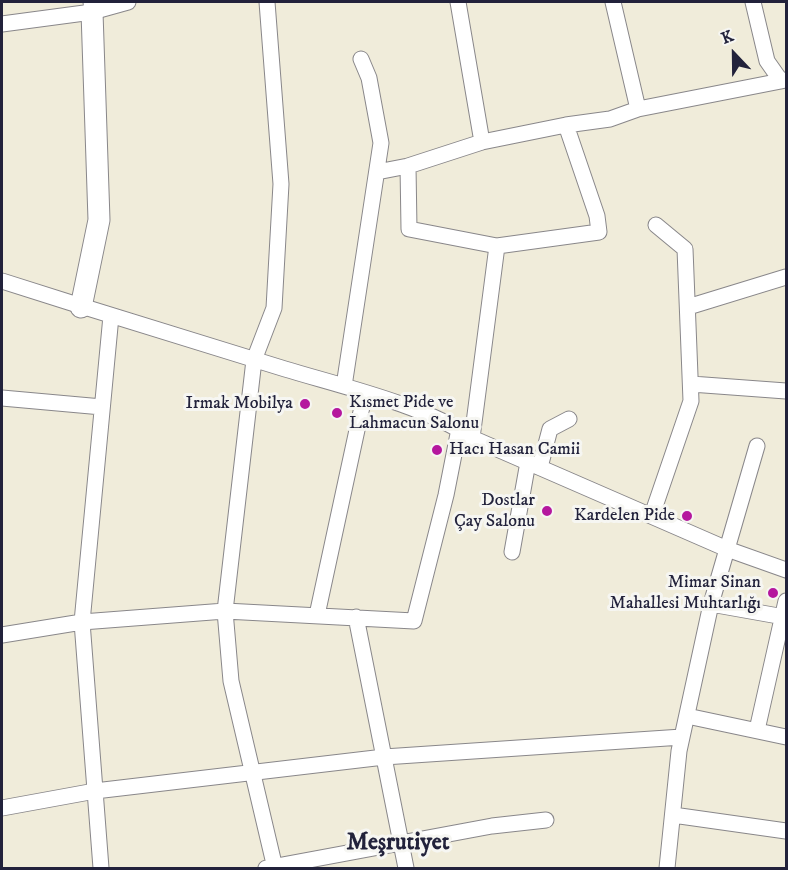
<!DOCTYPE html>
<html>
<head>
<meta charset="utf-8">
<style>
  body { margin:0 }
  #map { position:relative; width:788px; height:870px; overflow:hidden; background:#f0ecda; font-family:"IM FELL DW Pica",serif }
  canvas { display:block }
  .frame { position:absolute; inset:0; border:3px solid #22223b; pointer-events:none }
  .north { position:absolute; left:704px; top:24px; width:60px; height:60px; -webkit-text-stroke:4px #f6f6f2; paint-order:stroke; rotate:338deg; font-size:16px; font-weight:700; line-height:24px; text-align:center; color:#22223b }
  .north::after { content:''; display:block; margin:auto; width:21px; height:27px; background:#22223b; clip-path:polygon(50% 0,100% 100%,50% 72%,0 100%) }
</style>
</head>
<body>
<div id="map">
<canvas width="788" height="870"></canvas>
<div class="frame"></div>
<div class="north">K</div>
</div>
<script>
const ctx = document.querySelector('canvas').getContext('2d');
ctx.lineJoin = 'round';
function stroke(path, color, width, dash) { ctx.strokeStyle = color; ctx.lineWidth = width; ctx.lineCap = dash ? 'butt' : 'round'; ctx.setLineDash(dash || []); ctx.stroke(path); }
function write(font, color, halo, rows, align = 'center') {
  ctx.font = font + ' "IM FELL DW Pica",serif'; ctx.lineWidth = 6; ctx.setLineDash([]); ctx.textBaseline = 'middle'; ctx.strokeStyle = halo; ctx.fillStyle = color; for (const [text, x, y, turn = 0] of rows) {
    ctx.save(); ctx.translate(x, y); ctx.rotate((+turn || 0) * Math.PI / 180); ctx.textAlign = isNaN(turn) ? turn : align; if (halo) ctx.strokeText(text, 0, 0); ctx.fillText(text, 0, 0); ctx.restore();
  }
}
const street = new Path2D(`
  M91,2L92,12L128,2
  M267,2L281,184L274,308L254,360L225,611L231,681L275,868
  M458,2L482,142
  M613,2L638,109
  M753,2L767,61L781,81L786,80
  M2,24L92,12
  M566,125L610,119L638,109L781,81
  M377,172L408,166
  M2,281C96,311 190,340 285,369C341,386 424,405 472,438L727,549L786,570
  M688,307L786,277
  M691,384L786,391
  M344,386L381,143L369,78L361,59
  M2,398L102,407
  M472,438L497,246L409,229L408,166L482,142L566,125L597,216L599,232L497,246
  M540,467L550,429L569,419
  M652,515L691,401L685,249L656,225
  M512,552L528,462
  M711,604L784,617
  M317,615L365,393
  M356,617L406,868
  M2,635L82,622L225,611L414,621L446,495L459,429
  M687,716L786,737
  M757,730L786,601
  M2,808L95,791L384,757L682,737
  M673,815L786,831
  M101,868L82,622L111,316
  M266,868L492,826L546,820
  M667,868L679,751L711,604L757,446`);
const secondary = new Path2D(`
  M81,307L99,220L92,12`);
const markers = [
  [305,404,6,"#b5179e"],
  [337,413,6,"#b5179e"],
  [437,450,6,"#b5179e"],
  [547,511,6,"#b5179e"],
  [687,516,6,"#b5179e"],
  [773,593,6,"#b5179e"]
];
const poiNames = [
  ["Kısmet Pide ve",349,403,"left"],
  ["Lahmacun Salonu",349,424,"left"],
  ["Irmak Mobilya",293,404],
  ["Hacı Hasan Camii",449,450,"left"],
  ["Dostlar",535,501],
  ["Çay Salonu",535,522],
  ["Kardelen Pide",675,516],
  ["Mimar Sinan",761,583],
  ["Mahallesi Muhtarlığı",761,604]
];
const districtNames = [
  ["Meşrutiyet",398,844]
];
stroke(street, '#89878a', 17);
stroke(secondary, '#89878a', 23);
stroke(street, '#fff', 15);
stroke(secondary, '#fff', 21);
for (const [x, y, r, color] of markers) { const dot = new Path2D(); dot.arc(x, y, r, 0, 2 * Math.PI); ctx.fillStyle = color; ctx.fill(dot); stroke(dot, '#f6f6f2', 2); }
write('18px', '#22223b', '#f6f6f2', poiNames, 'right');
write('bold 24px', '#22223b', '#f6f6f2', districtNames);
</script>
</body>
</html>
